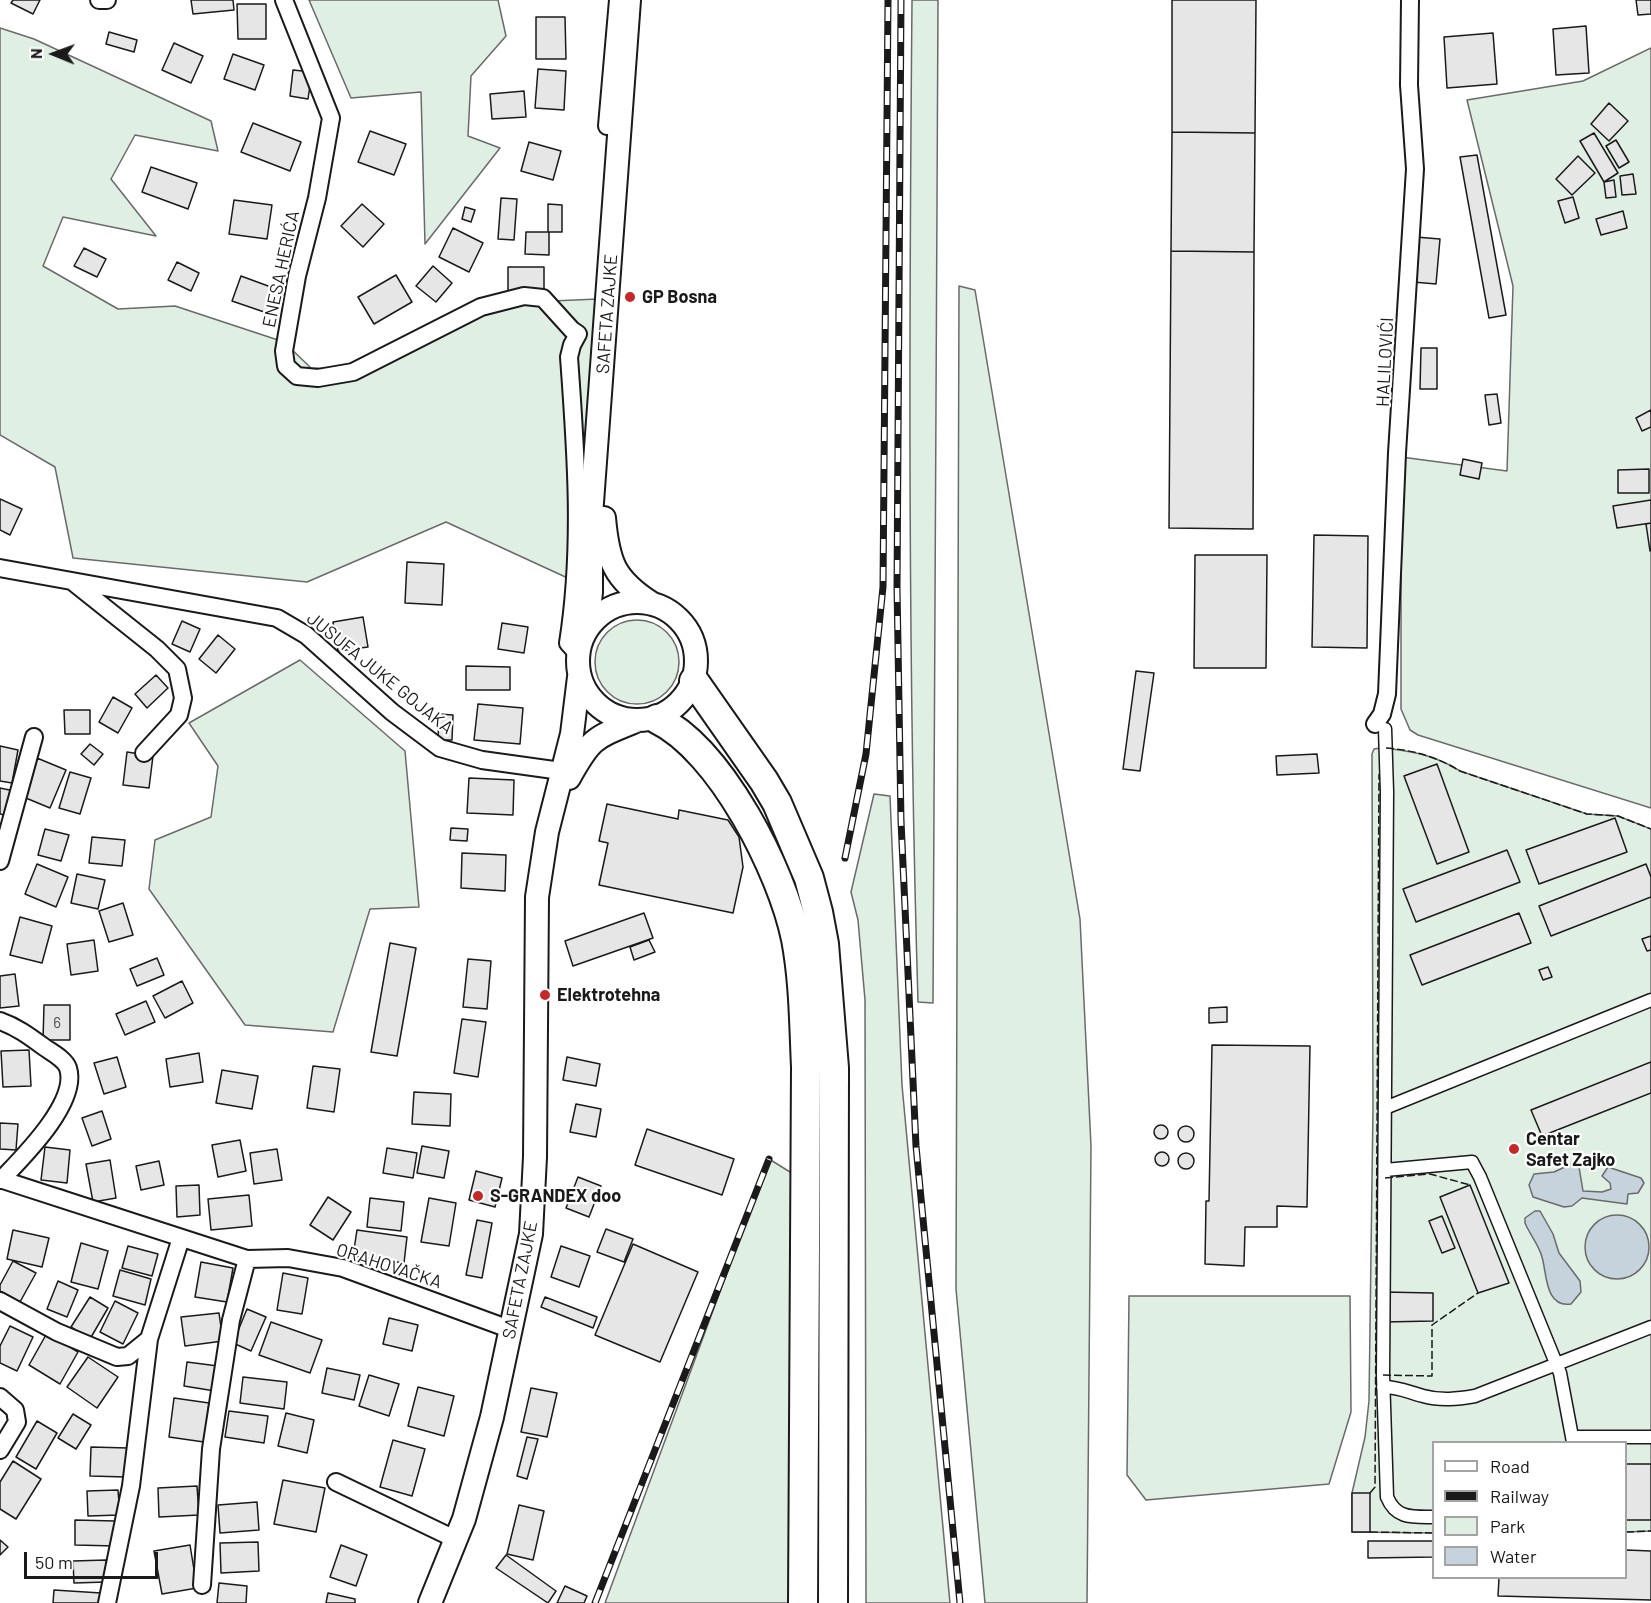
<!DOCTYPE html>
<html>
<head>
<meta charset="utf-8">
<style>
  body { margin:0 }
  #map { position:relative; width:1651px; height:1603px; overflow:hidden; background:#fff; font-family:Barlow,sans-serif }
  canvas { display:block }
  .legend { position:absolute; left:1432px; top:1441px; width:195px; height:138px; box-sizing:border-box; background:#fff; border:2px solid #a3a3a3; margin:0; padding:8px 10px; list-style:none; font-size:18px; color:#1a1a1a }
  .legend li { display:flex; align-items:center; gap:12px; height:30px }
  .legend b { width:30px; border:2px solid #a3a3a3 }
  .north { position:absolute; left:24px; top:24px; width:60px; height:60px; -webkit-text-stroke:4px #fff; paint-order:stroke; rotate:271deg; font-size:16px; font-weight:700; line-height:24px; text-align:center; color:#1a1a1a }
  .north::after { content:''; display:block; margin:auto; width:21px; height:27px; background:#1a1a1a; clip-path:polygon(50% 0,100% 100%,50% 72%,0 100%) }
  .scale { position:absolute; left:24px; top:1552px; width:134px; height:27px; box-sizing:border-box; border:3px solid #1a1a1a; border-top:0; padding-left:8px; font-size:18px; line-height:21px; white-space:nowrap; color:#1a1a1a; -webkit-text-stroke:4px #fff; paint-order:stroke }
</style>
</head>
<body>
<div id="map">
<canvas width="1651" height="1603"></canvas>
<ul class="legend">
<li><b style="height:8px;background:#fff"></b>Road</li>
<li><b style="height:8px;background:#1a1a1a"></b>Railway</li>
<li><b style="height:16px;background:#e0efe3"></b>Park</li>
<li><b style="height:16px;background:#c6d2dc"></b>Water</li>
</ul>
<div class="north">N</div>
<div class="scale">50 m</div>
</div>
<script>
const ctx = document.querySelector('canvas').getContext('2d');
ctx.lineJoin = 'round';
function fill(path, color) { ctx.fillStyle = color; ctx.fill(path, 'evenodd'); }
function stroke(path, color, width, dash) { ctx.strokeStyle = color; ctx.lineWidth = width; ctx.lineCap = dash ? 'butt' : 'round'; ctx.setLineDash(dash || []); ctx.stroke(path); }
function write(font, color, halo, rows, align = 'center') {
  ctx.font = font + ' Barlow,sans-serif'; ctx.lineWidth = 4.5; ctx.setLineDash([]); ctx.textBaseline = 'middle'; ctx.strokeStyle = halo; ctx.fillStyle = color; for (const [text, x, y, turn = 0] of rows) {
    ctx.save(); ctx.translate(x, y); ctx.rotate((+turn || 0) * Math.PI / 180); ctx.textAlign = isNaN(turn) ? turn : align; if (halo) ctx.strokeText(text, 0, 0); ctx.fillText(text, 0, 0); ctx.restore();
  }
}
const green = new Path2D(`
  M309,0H498L506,36L471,76L468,136L500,148L425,244L421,92L351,98Z
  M912,0H938C934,334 937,669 933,1003L918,1002C908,668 909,334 912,0Z
  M0,28L34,39L211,121L218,151L135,135L111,179L156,236L63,217L43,266L118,309L175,306L284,342L311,368L358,370L482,304L598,299L585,586L446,522L307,582L73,558L55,467L0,435Z
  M1651,48V808L1418,735L1410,730L1401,709V457L1507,471L1513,286L1467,100L1583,81Z
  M959,286L975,290L1080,919L1091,1146L1087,1603H985L956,1289Z
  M595 662a42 42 0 1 1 84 0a42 42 0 1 1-84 0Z
  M300,660L405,751L419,907L370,909L333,1032L245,1025L149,889L155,840L211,817L218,766L189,723Z
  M1380,748C1409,750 1435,755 1460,771L1587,814L1618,816L1651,829V1531L1626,1532V1442H1434L1433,1533L1352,1532V1493L1365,1437L1369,1401L1373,1107L1372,754L1374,749Z
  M874,794L890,796L902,1085L950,1603H866L865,1000L858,920L851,892Z
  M769,1159L803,1180L793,1603H605Z
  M1129,1296H1350L1351,1412L1329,1484L1146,1500L1127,1475Z`);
const water = new Path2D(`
  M1571,1164L1579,1167L1583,1191L1602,1192L1611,1189L1610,1183L1602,1176L1608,1167L1641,1178L1644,1183L1638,1193L1628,1194L1627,1204L1582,1198L1572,1206L1564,1207L1533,1197L1529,1185L1534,1174L1554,1172Z
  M1535,1211H1540L1553,1234L1559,1253L1580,1281L1581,1292L1571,1304C1545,1308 1547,1274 1542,1257C1539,1245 1530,1235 1525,1223V1218Z
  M1585 1247a32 32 0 1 1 64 0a32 32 0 1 1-64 0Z`);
const building = new Path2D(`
  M13,0H40L33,14L11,3Z
  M191,0H233L234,10L193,14Z
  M1172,0H1256L1255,133L1172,132Z
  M1636,0H1651V14L1638,15Z
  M237,4H266V39H238Z
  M536,17H565L566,59H536Z
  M1586,26L1589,73L1556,75L1553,29Z
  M109,32L137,40L134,52L106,44Z
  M1493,33L1497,84L1447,88L1444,37Z
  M174,43L203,56L191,83L162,70Z
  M233,54L264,65L255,90L224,79Z
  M538,69L566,71L564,110L535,108Z
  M293,70L312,72L308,99L290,96Z
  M524,91L526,117L492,119L490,94Z
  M1609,103L1628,121L1609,141L1591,124Z
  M253,123L301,142L290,171L241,152Z
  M370,131L406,144L394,175L358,162Z
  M1172,132L1255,133L1254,252L1171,251Z
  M1594,133L1618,173L1604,182L1580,141Z
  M1616,140L1629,162L1619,168L1606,146Z
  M529,142L561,151L553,180L521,171Z
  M1477,155L1506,315L1489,318L1460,157Z
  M1578,156L1595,173L1572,195L1556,179Z
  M151,167L197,183L188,209L142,192Z
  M1633,174L1636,194L1622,195L1620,176Z
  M1614,180L1616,197L1606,198L1604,182Z
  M1573,197L1579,218L1565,223L1558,201Z
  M501,198L517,199L514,240L498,239Z
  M234,200L272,205L267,239L229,234Z
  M362,204L384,224L363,247L341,226Z
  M548,204L562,205V232H548Z
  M465,207L475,210L471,222L462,219Z
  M1623,211L1627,228L1601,235L1596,219Z
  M453,228L483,243L469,272L439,257Z
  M526,232H549V255L525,254Z
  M1416,237L1440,239L1436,284L1413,282Z
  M84,248L106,259L97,277L74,266Z
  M1171,251L1254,252L1253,529L1169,528Z
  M177,262L199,273L191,291L168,280Z
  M433,266L452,283L436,302L416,286Z
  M508,267H544V294H508Z
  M396,275L412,302L374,324L358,297Z
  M241,276L279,290L270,314L232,301Z
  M1421,348H1437V389H1420Z
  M1497,394L1501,423L1489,425L1485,395Z
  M1651,410V427L1642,431L1636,418Z
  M1463,459L1482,463L1479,479L1460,475Z
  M1649,469V493H1618V470Z
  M0,499L22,509L10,535L0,530Z
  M1651,500V523L1617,528L1613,506Z
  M1651,523V550L1650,551L1646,524Z
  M1314,535L1368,536L1367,648L1312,647Z
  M1195,555H1267L1266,668H1194Z
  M407,562L444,564L442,605L405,603Z
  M363,617L368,647L338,651L333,622Z
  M182,621L200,629L190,652L172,644Z
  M502,623L528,627L524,653L498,649Z
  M218,635L235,649L216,673L199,659Z
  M466,666L510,667V690H466Z
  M1136,671L1154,673L1140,771L1123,769Z
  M156,675L168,688L147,708L135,694Z
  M113,697L132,708L118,733L99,722Z
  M478,704L523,708L520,744L474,740Z
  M64,710H90V734H65Z
  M439,714L453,715L452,740H438Z
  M90,744L103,754L94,765L81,754Z
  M0,746L18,750L12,783L0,781Z
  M127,752L153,756L149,788L123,785Z
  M1317,754L1319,773L1277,775L1276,756Z
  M37,758L66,770L50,808L21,796Z
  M1437,764L1469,852L1437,864L1404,776Z
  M70,772L91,778L80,814L59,808Z
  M469,778L514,780L513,815L467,813Z
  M0,788L14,791L9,816L0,814Z
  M607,804L678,819L679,810L728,820L739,837L743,867L733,913L599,885L608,843L599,841Z
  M1615,818L1627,852L1539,884L1526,850Z
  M451,828L468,829L467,841L450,840Z
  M45,829L69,835L61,861L38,855Z
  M92,837L125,840L122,866L89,863Z
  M1507,850L1520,882L1416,922L1403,889Z
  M462,853L506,855L505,891L461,888Z
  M37,864L68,877L56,907L25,894Z
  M1646,864L1651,877V897L1551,936L1539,906Z
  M77,874L105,880L98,909L71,903Z
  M123,903L133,935L109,942L99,911Z
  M644,913L653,938L573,966L565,941Z
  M1519,913L1531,943L1422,985L1410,955Z
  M20,917L52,926L42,963L10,955Z
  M1651,936V950L1647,951L1642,939Z
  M94,940L98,971L71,975L67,944Z
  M649,940L655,952L634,960L630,947Z
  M390,943L416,948L397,1056L371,1052Z
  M157,958L164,975L137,986L130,969Z
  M468,959L491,961L487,1009L463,1007Z
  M1548,967L1552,977L1543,980L1539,970Z
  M15,974L19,1006L0,1008V976Z
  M182,981L193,1003L165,1018L153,996Z
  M146,1001L155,1022L125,1035L116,1014Z
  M44,1005H70V1040H43Z
  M1227,1007V1022L1209,1023V1008Z
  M462,1019L486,1022L478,1077L454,1073Z
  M1212,1045L1310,1046L1307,1207L1277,1206V1227H1245L1244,1266L1205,1264L1206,1201H1209Z
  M29,1050L31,1086L3,1087L1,1051Z
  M199,1053L203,1082L170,1087L166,1059Z
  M117,1057L126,1087L104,1094L94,1063Z
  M567,1057L600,1064L596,1086L563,1080Z
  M1651,1062V1093L1542,1136L1531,1110Z
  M313,1066L340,1069L334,1112L307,1108Z
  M222,1070L258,1076L252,1109L216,1103Z
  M414,1092L451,1094L450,1126L412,1124Z
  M576,1104L601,1109L596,1137L570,1132Z
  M102,1111L111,1139L92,1146L82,1118Z
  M0,1123L18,1124L16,1150L0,1149Z
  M1154 1132a7 7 0 1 1 14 0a7 7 0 1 1-14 0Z
  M1178 1134a8 8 0 1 1 16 0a8 8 0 1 1-16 0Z
  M647,1129L734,1159L722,1195L635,1165Z
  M240,1140L246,1171L218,1177L212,1145Z
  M422,1146L449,1151L444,1178L417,1173Z
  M45,1147L70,1150L67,1183L41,1180Z
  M387,1148L417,1153L413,1178L383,1173Z
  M277,1149L282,1180L254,1184L250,1153Z
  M1155 1159a7 7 0 1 1 14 0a7 7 0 1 1-14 0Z
  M1178 1161a8 8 0 1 1 16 0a8 8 0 1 1-16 0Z
  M110,1160L116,1198L93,1202L86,1164Z
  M159,1161L164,1185L141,1190L136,1166Z
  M476,1171L502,1178L495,1207L469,1200Z
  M578,1177L601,1186L589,1217L566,1208Z
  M199,1185L200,1215L177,1217L176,1186Z
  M1470,1185L1509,1283L1478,1293L1440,1197Z
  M249,1195L252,1226L211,1230L208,1199Z
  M328,1197L351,1212L333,1240L310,1225Z
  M370,1198L404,1202L401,1231L367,1227Z
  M429,1198L456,1203L449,1246L421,1242Z
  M1442,1216L1455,1248L1442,1253L1429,1221Z
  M477,1220L492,1223L482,1278L466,1275Z
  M606,1229L633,1239L624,1262L597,1252Z
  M13,1230L49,1238L42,1267L7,1259Z
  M357,1230L407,1237L404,1263L353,1256Z
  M81,1243L108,1251L98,1289L71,1282Z
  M633,1244L698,1272L660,1362L595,1335Z
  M128,1246L158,1254L152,1276L122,1268Z
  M561,1246L590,1256L579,1287L551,1277Z
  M13,1261L36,1273L20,1302L0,1291V1285Z
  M201,1262L233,1268L227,1302L195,1297Z
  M120,1270L151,1279L145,1305L113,1296Z
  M283,1273L308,1278L302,1314L277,1310Z
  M58,1281L78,1290L67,1317L47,1309Z
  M1384,1292L1433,1293V1321L1384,1322Z
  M90,1297L108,1308L90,1339L71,1327Z
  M545,1297L597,1317L593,1328L541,1307Z
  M115,1301L138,1313L123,1344L100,1332Z
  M247,1309L266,1317L251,1351L233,1343Z
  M219,1313L223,1341L185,1346L181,1317Z
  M389,1318L418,1325L412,1351L383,1344Z
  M271,1322L322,1340L310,1373L259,1355Z
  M10,1326L33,1337L17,1371L0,1363V1346Z
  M47,1333L78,1352L60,1384L29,1365Z
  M88,1357L118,1377L97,1408L67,1387Z
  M187,1362L218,1366L215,1391L184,1386Z
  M327,1368L360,1375L354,1400L322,1393Z
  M369,1375L399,1384L389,1416L359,1406Z
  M243,1377L287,1382L284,1409L240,1403Z
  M418,1387L454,1396L444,1436L408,1426Z
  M531,1388L557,1393L547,1437L521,1432Z
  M174,1398L209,1403L204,1442L169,1437Z
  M229,1411L268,1416L264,1443L225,1437Z
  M286,1413L314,1420L307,1453L278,1446Z
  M73,1414L91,1425L76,1449L58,1438Z
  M37,1421L57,1433L36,1469L16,1457Z
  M527,1437L538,1439L527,1479L517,1476Z
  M393,1440L425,1449L412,1496L380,1487Z
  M91,1447L128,1448L126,1477L90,1476Z
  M13,1461L41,1479L16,1519L0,1509V1482Z
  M1626,1464H1651V1520H1626Z
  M283,1480L325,1488L316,1532L274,1524Z
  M197,1486L199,1515L159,1517L158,1488Z
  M118,1490L120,1515L88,1516L87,1491Z
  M1352,1493H1370V1532H1352Z
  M257,1502L259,1530L220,1533L218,1505Z
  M519,1505L544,1511L533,1560L507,1554Z
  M75,1520L115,1521V1546L75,1545Z
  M0,1540L8,1547L0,1555Z
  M1368,1541H1434V1557L1368,1558Z
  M258,1542L259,1571L221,1573L220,1543Z
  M190,1545L197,1588L162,1594L154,1551Z
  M341,1545L367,1555L356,1586L330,1577Z
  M1626,1550L1651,1551V1600L1498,1596L1499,1578H1626Z
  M506,1555L556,1591L548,1603L496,1568Z
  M106,1560L107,1582L74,1583L73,1561Z
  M219,1583L247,1586L246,1603H217Z
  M565,1586L587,1596L584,1603H557Z
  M54,1590L101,1593V1603H53Z
  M328,1593L355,1599V1603H326Z`);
const pedestrian = new Path2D(`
  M1385,729L1387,792L1383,1375L1387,1497C1396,1519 1412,1517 1434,1517
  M1385,1108L1651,1000
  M1385,1170L1472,1162L1480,1177L1560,1373L1573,1442
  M1383,1387C1399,1387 1408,1392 1423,1396C1441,1401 1458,1399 1475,1396L1651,1327
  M1572,1437H1651`);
const minor = new Path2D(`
  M99,0H107
  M284,0L331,118L317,198L297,276L284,351L286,366L297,376L318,378L353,372L481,307L524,296L543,298L572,330L578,334L572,345L569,357C576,452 583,548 568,643L578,654
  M607,126L618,0
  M0,568L277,618L306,635L392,712L440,748L482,760L561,771
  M73,582L157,649L177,669L183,698L179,715L144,753
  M1375,724L1382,714L1387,694L1397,453L1415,169L1409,85L1410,0
  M0,861L34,737
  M0,1021C17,1027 29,1036 44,1047C51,1052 65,1059 68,1068C79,1102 23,1157 1,1180
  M0,1179L247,1259L288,1258L343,1268L512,1330
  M0,1301L57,1332L117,1357L128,1356L149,1339
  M0,1397L15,1410L17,1422L0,1450
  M336,1482L457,1540
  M202,1585L211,1449L231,1320L247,1259
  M107,1603L131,1486L149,1339L181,1238`);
const secondary = new Path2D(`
  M604,518C608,562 614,579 651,603
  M578 661a59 59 0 1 1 118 0a59 59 0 1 1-118 0Z
  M587,628L591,592V516L629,0
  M569,778C591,738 594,738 636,721
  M430,1603L464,1519L492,1417L531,1234L535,1157L537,897L547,832L572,734L579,677`);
const motorway = new Path2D(`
  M694,681L764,781L777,803L809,878L818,912L824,944L834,1068L833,1603
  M657,719C721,750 782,871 796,939C804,981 804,1025 806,1067L803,1603`);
const rail = new Path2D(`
  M901,0L897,587L901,821L916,1146L960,1603
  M845,858L866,754L883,587L888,0
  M595,1603L769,1159`);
const fence = new Path2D(`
  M1386,748C1413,750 1437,757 1460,771L1587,814L1618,816L1651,829
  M1385,1178L1430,1174L1470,1185
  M1383,1375L1432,1376V1325L1478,1293
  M1370,1493L1375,1487L1379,774
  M1370,1532L1434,1533
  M1626,1532L1651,1531`);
const markers = [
  [630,297,6,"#c62828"],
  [545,995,6,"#c62828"],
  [1514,1149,6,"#c62828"],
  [478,1196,6,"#c62828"]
];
const numberNames = [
  ["6",57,1023]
];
const streetNames = [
  ["ENESA HERIĆA",281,269,-78],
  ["SAFETA ZAJKE",607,314,-86],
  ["HALILOVIĆI",1385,362,-87],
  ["JUSUFA JUKE GOJAKA",380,673,39],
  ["ORAHOVAČKA",389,1266,18],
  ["SAFETA ZAJKE",520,1280,-79]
];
const poiNames = [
  ["GP Bosna",642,297],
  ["Elektrotehna",557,995],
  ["Centar",1526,1139],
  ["Safet Zajko",1526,1160],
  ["S-GRANDEX doo",490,1196]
];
fill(green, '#e0efe3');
stroke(green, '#6a6a6a', 1.5);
fill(water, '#c6d2dc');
stroke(water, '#6a6a6a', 1.5);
fill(building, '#e6e6e6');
stroke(building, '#1a1a1a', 1.5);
stroke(pedestrian, '#1a1a1a', 15);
stroke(minor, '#1a1a1a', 20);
stroke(secondary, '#1a1a1a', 26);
stroke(motorway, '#1a1a1a', 32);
stroke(pedestrian, '#fff', 12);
stroke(minor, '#fff', 16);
stroke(secondary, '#fff', 22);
stroke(motorway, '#fff', 28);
stroke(rail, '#1a1a1a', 7);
stroke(rail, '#fff', 4.5, [14]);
stroke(fence, '#1a1a1a', 1.5, [8, 3]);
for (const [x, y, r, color] of markers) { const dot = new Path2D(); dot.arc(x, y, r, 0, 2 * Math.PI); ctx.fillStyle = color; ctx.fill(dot); stroke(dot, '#fff', 2); }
write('15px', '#4d4d4d', null, numberNames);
write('18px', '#1a1a1a', '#fff', streetNames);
write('bold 18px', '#1a1a1a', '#fff', poiNames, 'left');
</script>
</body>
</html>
